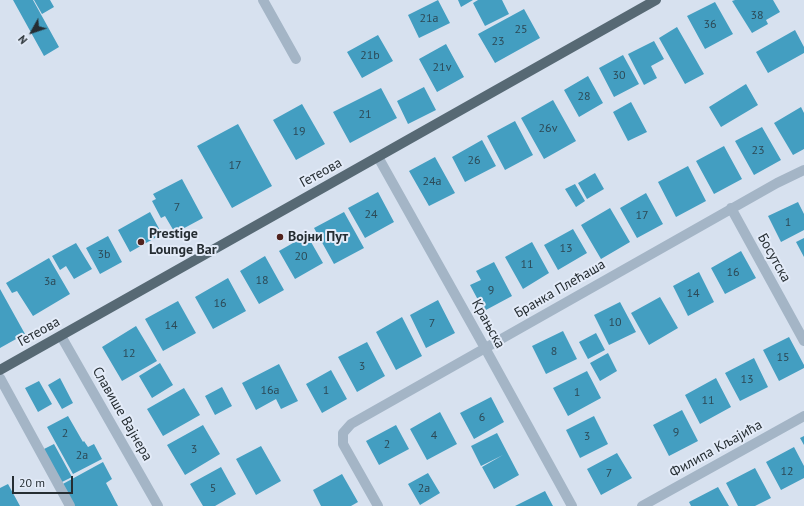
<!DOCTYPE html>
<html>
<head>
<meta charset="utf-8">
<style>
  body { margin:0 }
  #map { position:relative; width:804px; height:506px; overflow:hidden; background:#d7e1ef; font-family:"PT Sans",sans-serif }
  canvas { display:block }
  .north { position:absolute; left:12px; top:12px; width:40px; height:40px; -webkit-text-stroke:3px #e3ebf8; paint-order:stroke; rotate:230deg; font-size:11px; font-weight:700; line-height:16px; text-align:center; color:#252d32 }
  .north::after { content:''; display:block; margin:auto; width:14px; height:18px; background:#252d32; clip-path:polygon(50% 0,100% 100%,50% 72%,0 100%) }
  .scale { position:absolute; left:12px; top:476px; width:61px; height:18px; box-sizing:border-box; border:2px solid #252d32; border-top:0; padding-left:5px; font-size:12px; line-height:14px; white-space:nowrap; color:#252d32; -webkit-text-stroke:3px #e3ebf8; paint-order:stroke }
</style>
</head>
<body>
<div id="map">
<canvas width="804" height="506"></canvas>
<div class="north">N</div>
<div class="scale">20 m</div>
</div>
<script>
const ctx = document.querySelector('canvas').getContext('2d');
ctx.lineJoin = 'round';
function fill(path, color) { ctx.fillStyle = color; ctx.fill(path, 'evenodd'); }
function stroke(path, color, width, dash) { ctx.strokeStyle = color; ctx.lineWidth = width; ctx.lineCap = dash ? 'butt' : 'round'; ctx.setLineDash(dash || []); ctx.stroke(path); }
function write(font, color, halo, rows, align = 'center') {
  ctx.font = font + ' "PT Sans",sans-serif'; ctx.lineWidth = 4; ctx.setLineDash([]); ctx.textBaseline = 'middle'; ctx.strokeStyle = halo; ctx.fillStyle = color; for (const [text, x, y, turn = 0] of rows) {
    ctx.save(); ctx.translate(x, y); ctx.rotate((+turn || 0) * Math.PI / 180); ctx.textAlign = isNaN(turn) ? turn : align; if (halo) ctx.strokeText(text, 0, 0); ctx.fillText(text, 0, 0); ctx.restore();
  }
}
const building = new Path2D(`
  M13,0H33L59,47L44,56Z
  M34,0H50L54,7L42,14Z
  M438,0L450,23L419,38L408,15Z
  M458,0H473L461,7Z
  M478,0H502L509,14L485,26L473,3Z
  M735,0H773L780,12L766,20L768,24L752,33L732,1Z
  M715,2L733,34L705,49L687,16Z
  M524,9L540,38L495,63L478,34Z
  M677,27L704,74L685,84L659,38Z
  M795,30L804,47V53L768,73L756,52Z
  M378,35L393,61L362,78L347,52Z
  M654,41L664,59L651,66L657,78L644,85L628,54Z
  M446,44L464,77L437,92L419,59Z
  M623,55L639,84L614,97L599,68Z
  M588,76L603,103L579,117L564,90Z
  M746,84L758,105L721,127L709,107Z
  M424,87L436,110L408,124L397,101Z
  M381,88L397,118L350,143L333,112Z
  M553,100L576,141L544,159L521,118Z
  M631,102L647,132L628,141L613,112Z
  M302,104L325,144L296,160L273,120Z
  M801,107L804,113V149L793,155L774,123Z
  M515,121L533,155L505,170L487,136Z
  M238,124L272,186L232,208L197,146Z
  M762,127L781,160L754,175L735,141Z
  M482,140L496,166L465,182L452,157Z
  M724,146L742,179L714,194L696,161Z
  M435,157L455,193L429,206L409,171Z
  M688,166L706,201L676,217L658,182Z
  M595,173L604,189L587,199L578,183Z
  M182,179L203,218L175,233L165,216L161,218L152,201L156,199L153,194Z
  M575,184L585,201L576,207L565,189Z
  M378,192L394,222L365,238L348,208Z
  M646,193L663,224L637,238L620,208Z
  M798,202L804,214V230L781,242L768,216Z
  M610,208L630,242L601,259L581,225Z
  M150,212L162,234L130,252L118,230Z
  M344,212L364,248L334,264L314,228Z
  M573,229L587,253L558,270L544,245Z
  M307,235L323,263L295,279L279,251Z
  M108,236L122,262L100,274L86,248Z
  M804,238V257L796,242Z
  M532,242L549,273L523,289L505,257Z
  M76,243L92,269L74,279L66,266L60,270L52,256Z
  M741,251L756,278L725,294L711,268Z
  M265,256L284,290L259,304L240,271Z
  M49,258L70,294L33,316L17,291L12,293L6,283Z
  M494,262L512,296L484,311L470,285L481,280L476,271Z
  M699,272L714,302L688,316L673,286Z
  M228,278L246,311L213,329L195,297Z
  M0,289L25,334L0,348Z
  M660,297L678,328L649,345L631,313Z
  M438,300L455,333L426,348L410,315Z
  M178,301L196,333L163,351L145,319Z
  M620,302L636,332L609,345L594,315Z
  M402,317L422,356L396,370L376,332Z
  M136,326L157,361L122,381L102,347Z
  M563,331L577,359L546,374L532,346Z
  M596,333L605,350L588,359L579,342Z
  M789,337L804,365V368L779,381L763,350Z
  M367,342L385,376L357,392L338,357Z
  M608,353L617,371L600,381L590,363Z
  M754,358L768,387L740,401L725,373Z
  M160,363L173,385L152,398L139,376Z
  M279,364L298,401L281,409L276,399L256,410L242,383Z
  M331,370L347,399L322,413L306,384Z
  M587,371L601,398L568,416L553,388Z
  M60,378L73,403L62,409L48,385Z
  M716,378L731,407L700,424L685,395Z
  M39,381L52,404L38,412L25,388Z
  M222,387L232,406L215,415L205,396Z
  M184,388L200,415L163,436L147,409Z
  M491,397L504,422L474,439L460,413Z
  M682,410L698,441L669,456L653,425Z
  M440,412L457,444L427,460L410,429Z
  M68,416L83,442L84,441L88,447L94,444L102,459L73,474L47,427Z
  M594,416L608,444L580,458L566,430Z
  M203,425L220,454L185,475L167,445Z
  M396,425L409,449L379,465L366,441Z
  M497,433L519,475L494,489L482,467L503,455L481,466L471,446Z
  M804,436V445L800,438Z
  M54,444L72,477L60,483L42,450Z
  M261,446L281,481L256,495L236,459Z
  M794,447L804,466V478L781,490L766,462Z
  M617,453L632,478L601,495L587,469Z
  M103,462L112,479L106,483L118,506H73L61,485Z
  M221,467L236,494L215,506H203L190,484Z
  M755,468L771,498L755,506H738L726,483Z
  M428,473L440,493L420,505L408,484Z
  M342,474L358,502L351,506H321L313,490Z
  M8,484L20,506H0V488Z
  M718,487L729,506H691L689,502Z
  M545,491L553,506H515Z`);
const minor = new Path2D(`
  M263,0L296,59
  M378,157L485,348L572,506
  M731,208L804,341
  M61,336L158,506
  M0,378L70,506
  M378,506L343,444V433L351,424L777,183L804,170
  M642,506L804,416`);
const major = new Path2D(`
  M0,370L656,0`);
const markers = [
  [280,237,4,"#51221d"],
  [141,242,4,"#51221d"]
];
const numberNames = [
  ["38",757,16],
  ["21a",429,19],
  ["36",710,25],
  ["25",521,30],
  ["23",498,42],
  ["21b",370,56],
  ["21v",442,68],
  ["30",619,76],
  ["28",584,97],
  ["21",365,115],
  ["26v",548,129],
  ["19",299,132],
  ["23",758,151],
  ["26",474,161],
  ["17",235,166],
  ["24a",432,182],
  ["7",177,208],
  ["24",371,215],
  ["17",642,216],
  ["1",788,223],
  ["13",566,249],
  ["3b",104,255],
  ["20",301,257],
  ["11",527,265],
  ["16",733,273],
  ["18",262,281],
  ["3a",50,282],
  ["9",491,291],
  ["14",693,294],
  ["16",220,304],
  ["10",615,323],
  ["7",432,324],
  ["14",171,326],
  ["8",554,352],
  ["12",129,354],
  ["15",783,358],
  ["3",362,367],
  ["13",747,380],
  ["16a",270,391],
  ["1",326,391],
  ["1",577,393],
  ["11",708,401],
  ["6",482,418],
  ["9",676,433],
  ["2",65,434],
  ["4",434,436],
  ["3",587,437],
  ["2",387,445],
  ["3",194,450],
  ["2a",82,456],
  ["12",787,472],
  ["7",609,474],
  ["5",213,489],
  ["2a",424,489]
];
const streetNames = [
  ["Гетеова",321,173,-29],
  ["Босутска",774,258,61],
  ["Бранка Плећаша",560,289,-30],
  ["Крањска",488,324,61],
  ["Гетеова",39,332,-29],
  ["Славише Вајнера",122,414,60],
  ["Филипа Кљајића",716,449,-29]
];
const poiNames = [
  ["Prestige",149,234],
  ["Lounge Bar",149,250],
  ["Војни Пут",288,237]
];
fill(building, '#439ec1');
stroke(minor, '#a4b5c6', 10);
stroke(major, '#576974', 10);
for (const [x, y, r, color] of markers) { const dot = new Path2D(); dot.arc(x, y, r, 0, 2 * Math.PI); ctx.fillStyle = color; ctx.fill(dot); stroke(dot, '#e3ebf8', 1.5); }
write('12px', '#2c4956', null, numberNames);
write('14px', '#252d32', '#e3ebf8', streetNames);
write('bold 14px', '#252d32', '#e3ebf8', poiNames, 'left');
</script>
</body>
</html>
